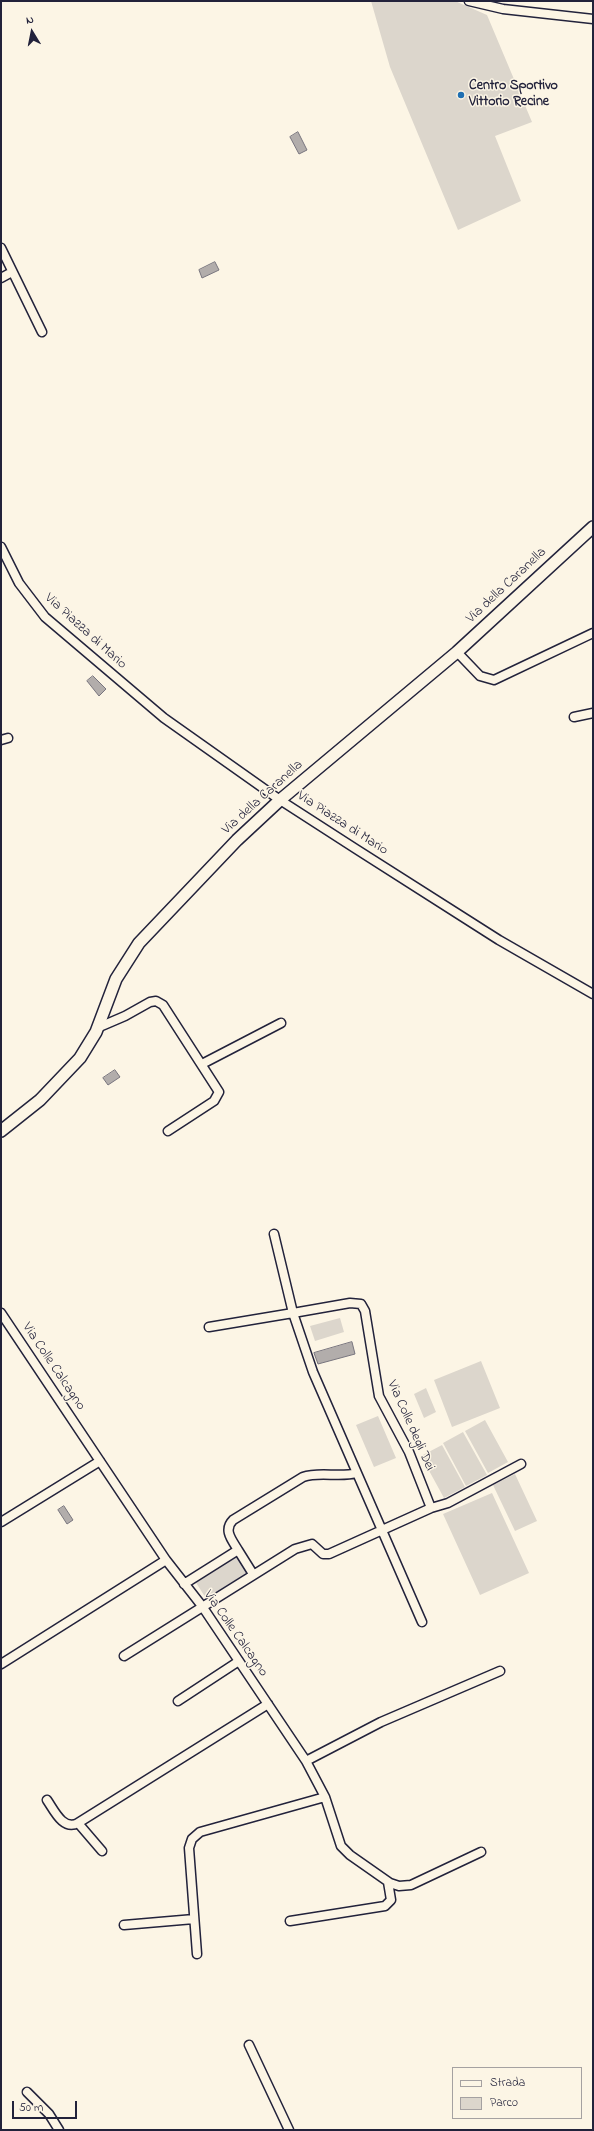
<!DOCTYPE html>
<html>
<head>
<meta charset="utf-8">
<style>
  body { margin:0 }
  #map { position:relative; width:594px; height:2131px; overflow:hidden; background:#fcf5e5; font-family:"Indie Flower",sans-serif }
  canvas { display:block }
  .frame { position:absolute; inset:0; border:2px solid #22223b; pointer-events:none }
  .legend { position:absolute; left:452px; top:2067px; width:130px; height:52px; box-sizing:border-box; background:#fcf5e5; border:1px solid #a5a1a1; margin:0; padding:5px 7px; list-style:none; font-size:12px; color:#22223b }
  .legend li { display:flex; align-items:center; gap:8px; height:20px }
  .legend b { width:20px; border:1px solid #a5a1a1 }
  .north { position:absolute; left:12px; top:12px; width:40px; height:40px; -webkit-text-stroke:3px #fcf5e5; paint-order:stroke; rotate:350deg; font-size:11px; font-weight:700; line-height:16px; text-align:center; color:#22223b }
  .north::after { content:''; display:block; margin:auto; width:14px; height:18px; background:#22223b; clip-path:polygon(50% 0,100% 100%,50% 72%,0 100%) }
  .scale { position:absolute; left:12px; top:2101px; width:65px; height:18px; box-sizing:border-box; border:2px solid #22223b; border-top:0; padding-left:5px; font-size:12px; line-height:14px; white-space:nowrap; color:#22223b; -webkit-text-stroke:3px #fcf5e5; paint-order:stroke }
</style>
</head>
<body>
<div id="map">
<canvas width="594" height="2131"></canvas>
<div class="frame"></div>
<ul class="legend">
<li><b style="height:5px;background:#fcf5e5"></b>Strada</li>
<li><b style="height:11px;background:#dcd6cc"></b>Parco</li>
</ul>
<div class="north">N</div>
<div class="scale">50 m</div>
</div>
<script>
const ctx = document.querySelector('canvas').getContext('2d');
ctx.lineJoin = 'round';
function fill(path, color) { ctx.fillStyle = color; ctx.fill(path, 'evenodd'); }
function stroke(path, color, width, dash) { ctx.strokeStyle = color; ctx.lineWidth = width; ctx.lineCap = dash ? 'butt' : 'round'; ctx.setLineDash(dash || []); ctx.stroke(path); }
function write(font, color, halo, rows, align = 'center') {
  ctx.font = font + ' "Indie Flower",sans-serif'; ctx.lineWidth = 3; ctx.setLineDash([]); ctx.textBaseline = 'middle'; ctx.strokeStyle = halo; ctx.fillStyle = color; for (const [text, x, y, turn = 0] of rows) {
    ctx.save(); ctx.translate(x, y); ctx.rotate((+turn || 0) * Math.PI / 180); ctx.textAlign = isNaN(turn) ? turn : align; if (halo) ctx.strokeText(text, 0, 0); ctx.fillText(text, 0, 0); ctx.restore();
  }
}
const green = new Path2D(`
  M371,1H455L487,15L532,122L495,136L521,201L458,230L390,67Z
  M340,1318L344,1332L315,1341L310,1326Z
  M481,1361L500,1408L452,1427L434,1380Z
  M426,1388L436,1412L424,1418L414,1394Z
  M378,1416L396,1458L374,1467L356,1425Z
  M485,1420L508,1462L488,1473L465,1431Z
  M463,1432L487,1475L466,1486L443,1443Z
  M442,1445L465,1487L444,1498L421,1456Z
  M515,1474L537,1521L515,1531L493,1485Z
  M492,1493L529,1573L480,1595L443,1514Z
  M238,1554L250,1573L207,1600L195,1581Z`);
const water = new Path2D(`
  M298,132L307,150L299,154L290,137Z
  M215,262L219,270L202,278L199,270Z
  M93,676L106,689L99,696L87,681Z
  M115,1070L120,1077L108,1085L103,1078Z
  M352,1342L355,1354L318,1364L314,1353Z
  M64,1506L73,1520L67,1524L58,1510Z`);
const street = new Path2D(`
  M469,1L503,9L593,19
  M1,248L42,332
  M1,278L12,272
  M1,547L19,583L45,617L164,718L280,800L356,849L499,940L593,994
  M457,652L480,676L494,680L593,633
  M574,717L593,713
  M1,740L8,738
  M97,1028L125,1016L150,1002L156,1001L163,1005L219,1092L214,1101L168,1131
  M202,1064L281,1023
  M1,1313L166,1560L202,1606L306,1761L325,1797L341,1846L350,1855L390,1883L399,1886L411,1885L481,1852
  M209,1327L293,1313L274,1234
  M357,1473L422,1622
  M431,1508L448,1503L521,1464
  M1,1522L100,1461
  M238,1550L253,1574
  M124,1656L295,1549L312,1544L323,1554H329L431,1508L409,1452L379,1396L365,1311L361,1304L350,1303L293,1313L313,1372L357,1473C339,1478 320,1471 303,1477L233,1520C223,1530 232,1540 238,1550L184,1584
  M1,1664L166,1560
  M178,1701L239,1661
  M306,1761L381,1722L500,1671
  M47,1800C54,1810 63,1831 78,1823L102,1851
  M78,1823L268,1704
  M290,1921L385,1906L391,1900L388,1882
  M124,1925L194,1919
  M197,1954L189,1848L192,1839L200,1832L325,1797
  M249,2045L289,2130
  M27,2092L49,2114L59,2130`);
const secondary = new Path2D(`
  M1,1131L40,1100L80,1058L96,1032L116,979L139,943L237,840L280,800L457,652L593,527`);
const markers = [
  [461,95,4,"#1f6fb2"]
];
const poiNames = [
  ["Centro Sportivo",469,87],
  ["Vittorio Recine",469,103]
];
const streetNames = [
  ["Via della Caranella",507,586,-43],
  ["Via Piazza di Mario",85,632,42],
  ["Via della Caranella",263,798,-42],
  ["Via Piazza di Mario",342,824,33],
  ["Via Colle Calcagno",53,1367,56],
  ["Via Colle degli Dei",410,1426,66],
  ["Via Colle Calcagno",235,1634,55]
];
fill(green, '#dcd6cc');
fill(water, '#b2adab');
stroke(water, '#78757e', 1);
stroke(street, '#22223b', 11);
stroke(secondary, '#22223b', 14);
stroke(street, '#fcf5e5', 8);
stroke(secondary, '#fcf5e5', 11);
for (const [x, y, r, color] of markers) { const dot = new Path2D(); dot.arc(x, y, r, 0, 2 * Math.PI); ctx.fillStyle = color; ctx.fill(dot); stroke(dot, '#fcf5e5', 1.5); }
write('bold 14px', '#22223b', '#fcf5e5', poiNames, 'left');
write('14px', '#22223b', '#fcf5e5', streetNames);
</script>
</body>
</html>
